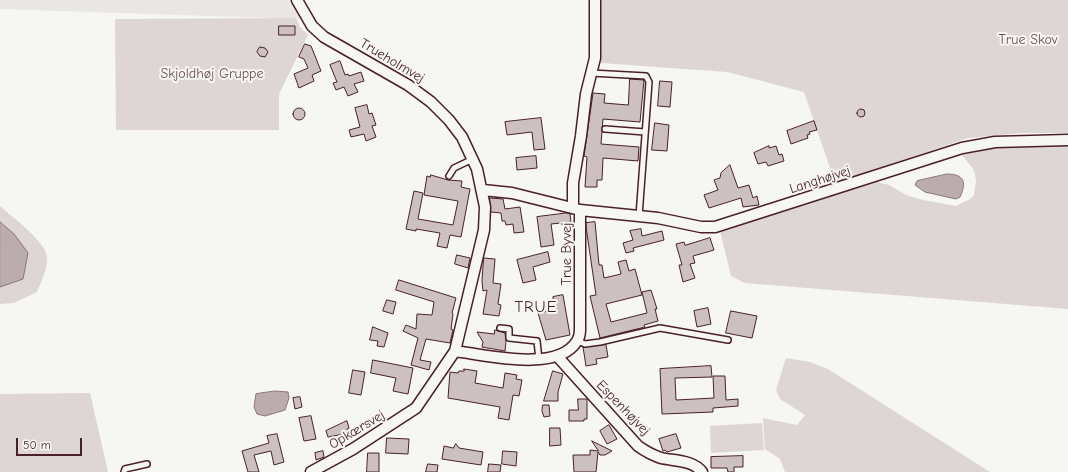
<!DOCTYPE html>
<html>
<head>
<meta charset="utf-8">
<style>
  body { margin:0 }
  #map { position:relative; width:1068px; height:472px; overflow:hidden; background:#f6f6f2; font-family:"Comic Neue",sans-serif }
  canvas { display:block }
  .scale { position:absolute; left:16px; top:438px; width:66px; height:18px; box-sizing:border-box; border:2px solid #4a1f2b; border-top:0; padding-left:5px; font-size:12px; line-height:14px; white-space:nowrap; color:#4a1f2b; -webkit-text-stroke:3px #f6f6f2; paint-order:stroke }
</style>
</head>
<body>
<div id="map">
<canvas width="1068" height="472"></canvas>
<div class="scale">50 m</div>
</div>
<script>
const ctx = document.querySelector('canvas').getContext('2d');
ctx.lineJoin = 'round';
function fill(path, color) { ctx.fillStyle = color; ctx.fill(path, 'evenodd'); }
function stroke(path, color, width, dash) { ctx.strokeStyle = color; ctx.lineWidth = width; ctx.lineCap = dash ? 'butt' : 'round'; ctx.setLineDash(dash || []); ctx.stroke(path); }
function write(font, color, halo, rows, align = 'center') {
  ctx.font = font + ' "Comic Neue",sans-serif'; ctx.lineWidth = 4; ctx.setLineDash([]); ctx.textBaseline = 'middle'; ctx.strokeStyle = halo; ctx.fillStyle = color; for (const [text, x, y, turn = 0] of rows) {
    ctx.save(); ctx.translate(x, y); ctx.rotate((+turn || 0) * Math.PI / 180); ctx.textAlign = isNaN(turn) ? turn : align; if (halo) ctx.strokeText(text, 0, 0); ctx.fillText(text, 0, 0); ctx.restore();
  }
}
const built = new Path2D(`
  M0,0H293L301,19L0,9Z`);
const green = new Path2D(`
  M601,0H1068V133H1023L968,138L835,183L804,92L727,72L601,63Z
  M296,18L300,27L308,35L279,94V130H116L115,19Z
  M1021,144L1068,146V309L745,283L731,276L720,231L877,182L889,185L906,195L923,200L956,206L970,199L974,195L976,181L974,170L962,155L981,150Z
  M0,206C12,217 41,238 46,253C50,265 41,282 37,292L14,303L0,304Z
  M786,358L810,362L828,369L990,472H785L780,459L765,449L763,418L797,425L805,415L780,399L776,390Z
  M90,393L108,472H0V394Z
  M762,423L764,450L711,453L710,426Z`);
const water = new Path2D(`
  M947,174C964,174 967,182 960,197L956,199L925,192L915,185L917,181Z
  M0,222L14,234L28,253L23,279L0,287Z
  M275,391L288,392L289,398L285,410L265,416L257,414L254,407L256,394Z`);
const building = new Path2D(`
  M279,26H295V35H279Z
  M305,44L311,46L321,71L312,75L314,81L299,88L294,74L308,68L304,59L299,57Z
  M260,47L265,48L268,52L265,57L260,56L257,52Z
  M340,61L345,75L348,74L349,76L361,72L364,81L354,84L358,92L348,96L344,87L336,90L333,83L337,82L330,65Z
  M630,79L644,80L640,122L603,119L601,144L639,147L638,161L603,158L602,180H597V187H585L587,157L584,156L593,93L605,94L604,103L628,105Z
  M660,81L672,82L670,107L658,106Z
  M367,105L369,114L372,113L376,125L372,126L376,137L366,141L364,134L351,137L349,130L360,127L355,108Z
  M293 114a6 6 0 1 1 12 0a6 6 0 1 1-12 0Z
  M857 113a4 4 0 1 1 8 0a4 4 0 1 1-8 0Z
  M541,118L545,149L534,150L532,132L507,135L505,122Z
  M814,121L817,130L809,132L810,134L807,135L808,138L791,144L787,131Z
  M655,123L669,125L667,151L652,150Z
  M769,146V148L776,146L779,155L782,154L784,161L768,166L766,162L758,164L754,153Z
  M536,156L537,168L517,170L516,158Z
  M730,165L738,188L749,185L753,198L757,196L759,205L743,207L741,198L709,208L704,195L718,190L714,180L720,178L721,173Z
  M431,175L448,180L462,181L461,187L470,189L461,237L450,235L447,248L437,246L440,233L416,229V231L406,229L414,191L423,193L418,219L453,225L458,201L424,195L427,176L430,177Z
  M490,198L503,199L505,209L520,207L524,232L514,233L513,224L506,225L505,221H502L501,213L491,212Z
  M567,213L570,214L571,222L551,224L554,245L541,247L537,217Z
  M595,222L599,265H602L604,278L621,274L618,262L626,260L629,271L635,269L642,295L606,304L611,322L647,313L642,292L651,290L657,309H655L658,321L644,325L645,327L600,338L590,296L596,295L586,227V223Z
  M641,229L642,236L662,231L664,240L633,248L634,251L626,253L623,243L633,240L630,231Z
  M710,238L714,250L693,256L695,263L690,264L695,278L683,282L679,265H682L676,244L684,242L685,245Z
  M548,252L550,262L533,267L536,280L523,283L517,260Z
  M457,255L470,258L468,268L455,264Z
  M484,258L495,259L493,283L501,284L498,304L501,305L499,316L483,314L487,290L483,291L482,281Z
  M399,280L456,298L452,313L453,314L451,329L453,330L450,343L426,339L420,360L431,362L429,370L411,365L418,338L403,331L406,325L416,329L417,314L432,315L434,302L396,290Z
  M563,295L570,335L546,340L538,313L554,310L553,297Z
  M387,300L396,302L393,314L383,311Z
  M708,308L711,324L697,327L694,311Z
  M731,311L757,316L752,338L726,333Z
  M373,327L388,333L384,347L377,346L378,341L370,340Z
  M495,330L505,333L506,341L505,351L482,347L483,342L477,332L494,334Z
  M606,345L608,357L596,359L597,364L586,366L583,347Z
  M373,360L413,368L408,394L393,391L396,378L371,373Z
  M711,366L712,377L675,378L676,400L714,398L713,376H725L726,400L738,399V406L713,408V412L662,414L660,369Z
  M464,369L477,371L475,383L503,388L505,373L517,375L516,379L522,380L519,396L513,395L509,420L498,418L500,407L448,398L450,372L458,373L459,371H464Z
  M353,370L365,372L361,395L349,393Z
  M553,371L563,374L558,392V401H544Z
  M300,397L302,407L295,409L293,398Z
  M578,399H587V419H584V421H569V410H578Z
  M543,405H549L550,416L544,417L542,411Z
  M311,416L316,439L304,441L299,418Z
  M347,421L349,428L347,429L349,433L328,437L326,431Z
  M609,425L617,439L607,444L600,431Z
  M550,428H560L561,445L550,446Z
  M277,434L284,462L274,465L271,451L254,455L259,472H248L242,451L269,443L267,436Z
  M676,434L681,448L667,452L665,450L663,451L659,439Z
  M387,438L409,439L408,454L386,453Z
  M592,441L612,451L605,455H600L598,452L596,472H574L573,455H590V450L598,451Z
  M456,444L459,448L483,452L481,465L442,459L444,446L453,448Z
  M323,451L324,457L316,460L315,453Z
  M503,451L517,452L516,466L502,464Z
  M368,453H379V472H367Z
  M743,456V467H734V472H728L727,468H711V457Z
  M428,464L438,465L437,472H426Z
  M489,464L501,465L500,472H488Z`);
const lane = new Path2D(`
  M591,73L646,76L649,82L639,216
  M605,129L645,132
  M449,176L454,168L473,159
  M500,328L509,329V338L537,341L539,360
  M578,341L585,344L600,342L660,328L728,340
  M124,472L125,469L147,464`);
const street = new Path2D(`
  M297,0L312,26L324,37L408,85L431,102L449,120L462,137L477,169L485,207L484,230L455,351L416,408L353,449L311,472
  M573,207V183L581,136L586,94L595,58V0
  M580,210L658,218L701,227H715L962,148L995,142L1068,140
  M455,351C486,355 558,373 577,341C579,338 580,333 580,330V210L512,193L483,190
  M557,356L638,446C645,451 652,455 661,458C674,461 693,460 702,472`);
const parkNames = [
  ["True Skov",1028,40],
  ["Skjoldhøj Gruppe",212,74]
];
const streetNames = [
  ["Trueholmvej",392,61,31],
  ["Langhøjvej",820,180,-18],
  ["True Byvej",567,254,-90],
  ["Espenhøjvej",623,408,46],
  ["Opkærsvej",357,430,-31]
];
const quarterNames = [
  ["TRUE",536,307]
];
fill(built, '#e9e6e3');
fill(green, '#ddd6d5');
fill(water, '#bbadae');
stroke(water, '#8e747a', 1);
fill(building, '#ccc1c0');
stroke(building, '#4a1f2b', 1);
stroke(lane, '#4a1f2b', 8);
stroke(street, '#4a1f2b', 13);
stroke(lane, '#f6f6f2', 5);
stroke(street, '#f6f6f2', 10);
write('14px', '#6f4d56', '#f6f6f2', parkNames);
write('14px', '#4a1f2b', '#f6f6f2', streetNames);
ctx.letterSpacing = '1px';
write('16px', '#4a1f2b', '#f6f6f2', quarterNames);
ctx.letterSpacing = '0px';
</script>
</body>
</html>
